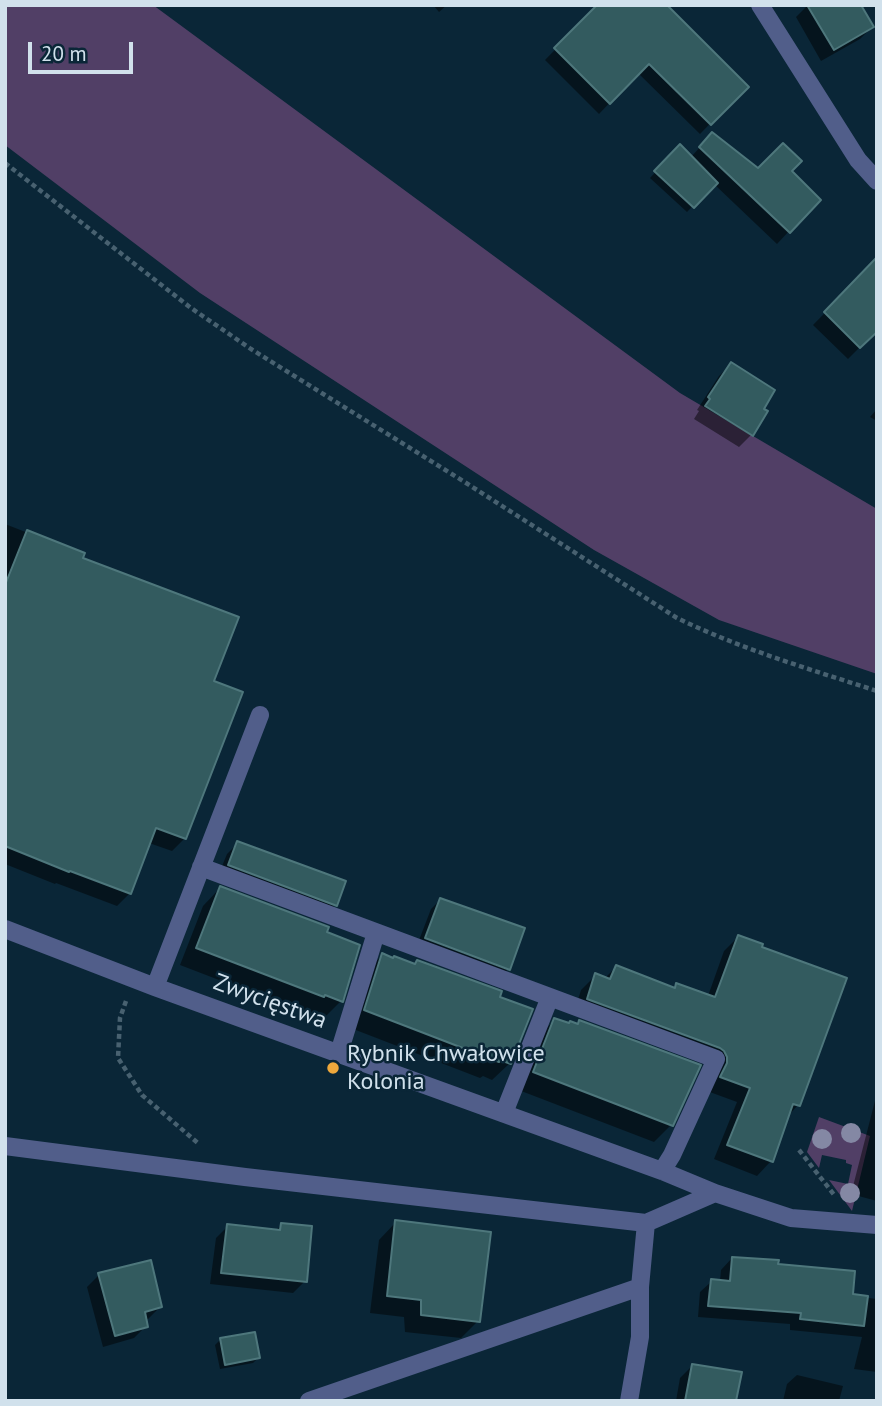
<!DOCTYPE html>
<html>
<head>
<meta charset="utf-8">
<style>
  body { margin:0 }
  #map { position:relative; width:882px; height:1406px; overflow:hidden; background:#0a2637; font-family:"PT Sans",sans-serif }
  canvas { display:block }
  .frame { position:absolute; inset:0; border:7px solid #d1e1ec; pointer-events:none }
  .scale { position:absolute; left:28px; top:42px; width:105px; height:32px; box-sizing:border-box; border:4px solid #d1e1ec; border-top:0; padding-left:9px; font-size:21px; line-height:24px; white-space:nowrap; color:#d1e1ec; -webkit-text-stroke:5px #0a2637; paint-order:stroke }
</style>
</head>
<body>
<div id="map">
<canvas width="882" height="1406"></canvas>
<div class="frame"></div>
<div class="scale">20 m</div>
</div>
<script>
const ctx = document.querySelector('canvas').getContext('2d');
ctx.lineJoin = 'round';
function fill(path, color) { ctx.fillStyle = color; ctx.fill(path, 'evenodd'); }
function stroke(path, color, width, dash) { ctx.strokeStyle = color; ctx.lineWidth = width; ctx.lineCap = dash ? 'butt' : 'round'; ctx.setLineDash(dash || []); ctx.stroke(path); }
function write(font, color, halo, rows, align = 'center') {
  ctx.font = font + ' "PT Sans",sans-serif'; ctx.lineWidth = 5; ctx.setLineDash([]); ctx.textBaseline = 'middle'; ctx.strokeStyle = halo; ctx.fillStyle = color; for (const [text, x, y, turn = 0] of rows) {
    ctx.save(); ctx.translate(x, y); ctx.rotate((+turn || 0) * Math.PI / 180); ctx.textAlign = isNaN(turn) ? turn : align; if (halo) ctx.strokeText(text, 0, 0); ctx.fillText(text, 0, 0); ctx.restore();
  }
}
const green = new Path2D(`
  M5,5H153L680,393L877,509V674L719,620L594,550L200,293L5,145Z
  M819,1117L870,1136L852,1211L829,1180L848,1184L852,1165L846,1163V1160L822,1155L819,1168L807,1152Z`);
const shadow = new Path2D(`
  M433,5H447L439,12Z
  M593,5H665L746,87L700,134L638,73L599,114L545,60L596,8Z
  M808,5L872,27L860,39L821,61L796,17Z
  M680,146L691,157L701,146L758,170L790,172L818,200L777,244L714,184L687,212L650,178Z
  M869,268L877,330L848,359L813,325Z
  M731,364L751,435L739,447L694,419L699,411L697,410L719,376Z
  M877,409V421L870,417Z
  M5,524L82,554L81,559L212,682L185,838L172,851L149,843L130,893L117,906L56,883L55,884L5,864Z
  M238,843L335,905L325,915L218,876L227,854Z
  M220,888L325,933L341,1001L324,1018L307,1012L305,1013L180,965L203,906Z
  M440,900L508,969L499,979L416,948L431,909Z
  M738,937L798,1105L787,1117L771,1161L757,1176L714,1159L737,1102L707,1091L706,1062L574,1013L581,990L595,976L604,979L616,967L673,989L677,985L708,996L724,951Z
  M382,955L510,1063L492,1080L483,1076L480,1078L348,1027L365,973Z
  M555,1020L671,1125L654,1142L516,1089L537,1037Z
  M877,1093V1201L851,1194Z
  M396,1222L478,1321L461,1338L405,1332L404,1317L370,1313L379,1240Z
  M282,1225L305,1281L293,1293L210,1284L216,1238L228,1226L275,1231Z
  M732,1258L776,1266L851,1296L877,1299V1372L854,1369L862,1337L790,1330V1324L698,1317L700,1292L712,1281H720L721,1270Z
  M99,1275L160,1307L148,1319L145,1320L146,1326L134,1338L103,1347L87,1287Z
  M221,1339L258,1358L253,1363L220,1369L215,1345Z
  M692,1366L735,1401H676L680,1378Z
  M797,1375L843,1386L839,1401H783L787,1384Z`);
const building = new Path2D(`
  M597,5H667L749,87L711,125L649,64L610,104L554,48Z
  M807,5H861L874,27L834,50Z
  M712,132L758,168L783,143L802,161L792,171L821,200L790,233L699,147Z
  M680,144L718,183L694,208L654,171Z
  M877,257V332L860,348L824,312Z
  M731,362L775,390L764,409L768,411L753,436L705,406L710,399L708,397Z
  M27,530L85,553L83,558L239,617L214,681L243,692L186,839L156,828L131,894L70,871L69,872L5,846V585Z
  M237,841L346,881L337,906L228,865Z
  M220,886L329,927L327,932L360,945L343,1002L325,995L324,997L196,948Z
  M440,898L525,928L510,970L425,938Z
  M738,935L763,944L762,947L847,978L800,1106L793,1104L773,1162L727,1145L750,1088L720,1077L727,1063V1057L724,1051L720,1048L587,999L595,973L610,979L616,965L675,988L676,983L715,997Z
  M382,953L393,958L394,956L415,964L417,960L502,991L500,997L533,1009L511,1064L500,1060L499,1062L364,1010Z
  M554,1018L569,1023L570,1021L578,1024L579,1020L701,1065L673,1126L533,1072Z
  M395,1220L491,1232L480,1322L421,1315V1300L387,1296Z
  M281,1223L312,1226L307,1282L221,1273L227,1224L280,1230Z
  M732,1257L779,1260L778,1264L855,1271L853,1294L868,1296L864,1326L800,1319L801,1313L708,1306L711,1279L730,1281Z
  M151,1260L162,1307L145,1312L148,1327L115,1336L98,1273Z
  M255,1332L260,1358L225,1365L220,1338Z
  M692,1364L742,1372L736,1401H685Z`);
const path = new Path2D(`
  M5,163L191,308L251,349L463,481L677,618C741,649 809,669 877,691
  M126,1001L120,1018L118,1058L142,1095L199,1144
  M799,1150L835,1196`);
const minor = new Path2D(`
  M760,5L858,160L877,181
  M201,867L716,1059L672,1155L662,1171
  M5,929L155,987L662,1171L715,1193L791,1218L877,1225
  M155,987L260,715
  M339,1053L376,933
  M504,1113L550,997
  M5,1146L245,1177L646,1223L715,1193
  M309,1401L640,1287
  M629,1401L640,1337V1287L646,1223`);
const trees = [
  [851,1133],
  [822,1139],
  [850,1193]
];
const markers = [
  [333,1068,7,"#eea83c"]
];
const streetNames = [
  ["Zwycięstwa",270,1002,20]
];
const poiNames = [
  ["Rybnik Chwałowice",347,1054],
  ["Kolonia",347,1082]
];
fill(green, '#513f66');
fill(shadow, '#0007');
fill(building, '#335b5f');
stroke(building, '#4e777c', 2);
stroke(path, '#486170', 4.5, [5, 3.5]);
stroke(minor, '#515e8a', 18);
ctx.fillStyle = '#8488a4';
for (const [x, y] of trees) { ctx.beginPath(); ctx.arc(x, y, 10, 0, 2 * Math.PI); ctx.fill(); }
for (const [x, y, r, color] of markers) { const dot = new Path2D(); dot.arc(x, y, r, 0, 2 * Math.PI); ctx.fillStyle = color; ctx.fill(dot); stroke(dot, '#0a2637', 2.5); }
write('24px', '#d1e1ec', '#0a2637', streetNames);
write('24px', '#d1e1ec', '#0a2637', poiNames, 'left');
</script>
</body>
</html>
